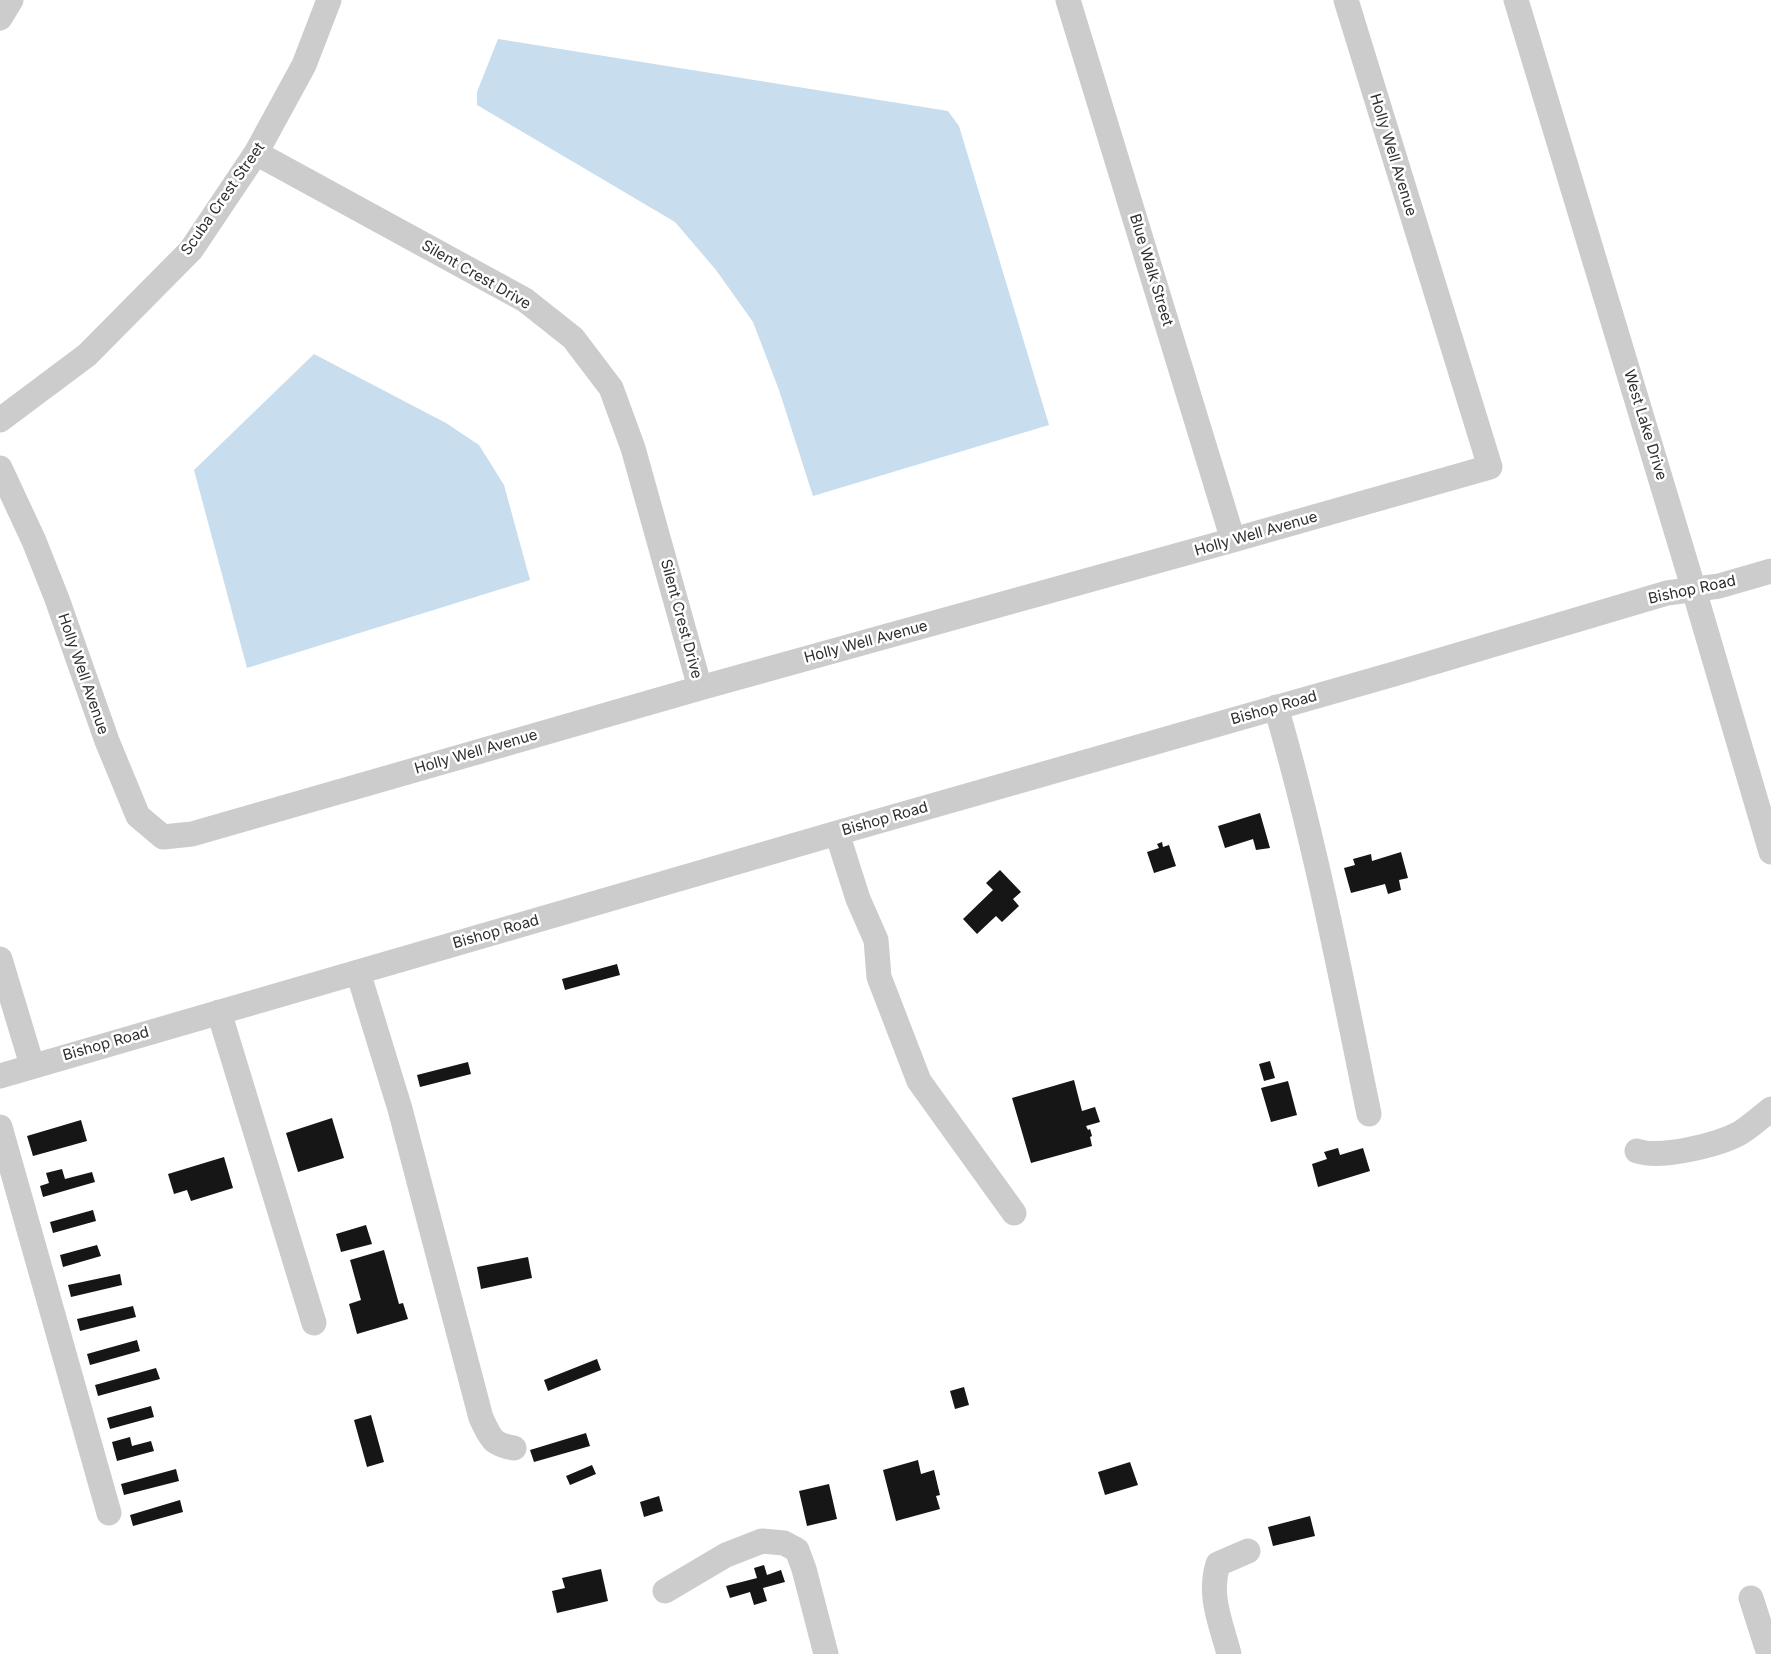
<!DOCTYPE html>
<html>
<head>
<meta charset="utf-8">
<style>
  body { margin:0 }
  canvas { display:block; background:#fff }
</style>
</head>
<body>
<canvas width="1771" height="1654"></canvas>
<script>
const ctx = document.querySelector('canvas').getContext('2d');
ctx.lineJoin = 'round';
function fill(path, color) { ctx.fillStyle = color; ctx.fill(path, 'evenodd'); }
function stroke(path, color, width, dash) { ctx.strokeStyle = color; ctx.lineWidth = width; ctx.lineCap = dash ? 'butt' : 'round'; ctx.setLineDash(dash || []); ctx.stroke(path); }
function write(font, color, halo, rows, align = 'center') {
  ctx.font = font + ' Inter,sans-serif'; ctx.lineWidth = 5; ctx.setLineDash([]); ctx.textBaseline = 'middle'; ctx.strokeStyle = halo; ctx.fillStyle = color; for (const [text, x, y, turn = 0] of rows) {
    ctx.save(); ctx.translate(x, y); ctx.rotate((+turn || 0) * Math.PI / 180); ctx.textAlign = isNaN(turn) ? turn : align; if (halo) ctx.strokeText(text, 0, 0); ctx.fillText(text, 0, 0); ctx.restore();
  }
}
const water = new Path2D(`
  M498,39L948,111L959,126L1049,425L813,496L779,390L753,322L716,270L675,222L477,105V92Z
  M314,354L446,423L479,445L504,485L530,580L247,668L194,470Z`);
const building = new Path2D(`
  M1260,813L1270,848L1256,850L1253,839L1225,848L1218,826Z
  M1162,842L1163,847L1169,845L1176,866L1154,873L1147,852L1159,848L1157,844Z
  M1401,852L1408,878L1399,880L1401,890L1388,894L1385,884L1351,893L1344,868L1355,865L1353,859L1371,854L1372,861Z
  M1000,870L1021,892L1013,899L1019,906L1002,922L996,916L977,934L963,919L993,890L986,883Z
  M617,964L620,975L565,990L562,979Z
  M1270,1061L1275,1078L1264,1081L1259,1064Z
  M468,1062L471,1074L420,1087L417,1075Z
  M1074,1080L1082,1111L1095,1107L1100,1122L1086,1126L1088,1130L1090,1129L1092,1136L1090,1137L1092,1146L1031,1163L1012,1098Z
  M1288,1081L1297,1115L1271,1122L1261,1088Z
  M332,1118L344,1158L298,1172L286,1133Z
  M81,1120L87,1141L33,1156L27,1136Z
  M1338,1148L1340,1155L1363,1148L1370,1171L1318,1187L1312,1164L1327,1159L1324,1152Z
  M224,1157L233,1188L191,1201L187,1190L174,1194L168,1174Z
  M62,1169L65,1179L92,1172L95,1182L43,1197L40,1186L49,1183L46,1173Z
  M93,1210L96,1221L53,1233L50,1222Z
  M366,1225L372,1244L341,1252L336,1234Z
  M97,1245L101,1256L63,1267L60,1255Z
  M384,1250L399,1304L403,1303L408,1319L357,1334L349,1304L361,1300L350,1260Z
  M528,1257L532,1278L481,1289L477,1267Z
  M120,1274L122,1285L71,1297L68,1285Z
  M133,1306L136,1317L80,1331L77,1319Z
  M137,1340L140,1351L90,1365L87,1354Z
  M597,1359L601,1370L548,1391L544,1380Z
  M156,1368L160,1379L98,1396L95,1385Z
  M964,1387L969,1405L955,1409L950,1391Z
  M151,1406L154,1417L110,1429L107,1418Z
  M371,1415L384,1462L367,1467L354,1420Z
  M586,1433L590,1446L534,1462L530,1450Z
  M130,1437L132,1446L151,1441L154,1451L117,1461L112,1442Z
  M918,1460L921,1474L934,1470L940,1495L936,1496L940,1509L896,1521L883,1470Z
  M1130,1462L1138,1485L1105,1495L1098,1472Z
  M592,1465L596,1474L570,1485L566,1476Z
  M176,1469L179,1481L124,1495L121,1484Z
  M829,1484L837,1519L807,1526L799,1491Z
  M659,1496L663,1511L644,1517L640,1502Z
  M180,1500L183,1512L133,1526L130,1515Z
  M1310,1516L1315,1536L1273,1546L1268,1527Z
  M764,1565L767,1575L781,1570L785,1582L763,1588L767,1601L754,1605L750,1592L730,1598L726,1586L757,1578L754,1568Z
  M601,1569L608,1601L557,1613L552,1591L565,1588L562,1578Z`);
const minor = new Path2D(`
  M1068,0L1233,540
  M1516,0L1694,590L1771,852
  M0,18L11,0
  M256,153L525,300L573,338L611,388L633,448L700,688
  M0,420L87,355L191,250L256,153L304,65L329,0
  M0,468L34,541L57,599L107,741L138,816L163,837L192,834L700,688L1233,540L1490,467L1346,0
  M1276,707C1315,841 1341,977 1369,1114
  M837,833L858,899L876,940L879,977L919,1081L1014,1213
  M0,959L32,1065
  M358,972L400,1109L481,1418C491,1438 491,1444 514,1448
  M219,1012L314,1323
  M0,1076L837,833L1394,674L1667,593L1719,586L1771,571
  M0,1127L109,1513
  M1637,1151C1661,1159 1718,1145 1740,1133C1751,1126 1761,1117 1771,1109
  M665,1591L726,1555L762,1541L784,1543L797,1550L804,1569L826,1654
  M1751,1598L1769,1654
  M1229,1654C1221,1623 1208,1596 1218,1564L1248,1551`);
const streetNames = [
  ["Holly Well Avenue",1393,155,73],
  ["Scuba Crest Street",223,199,-55],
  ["Blue Walk Street",1151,270,73],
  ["Silent Crest Drive",476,275,30],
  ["West Lake Drive",1645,425,73],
  ["Holly Well Avenue",1256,534,-16],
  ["Bishop Road",1692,590,-12],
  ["Silent Crest Drive",681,619,75],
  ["Holly Well Avenue",866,642,-15],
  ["Holly Well Avenue",83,674,71],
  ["Bishop Road",1274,708,-16],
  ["Holly Well Avenue",476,752,-16],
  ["Bishop Road",885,819,-16],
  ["Bishop Road",496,932,-16],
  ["Bishop Road",106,1044,-16]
];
fill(water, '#c8ddee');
fill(building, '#161616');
stroke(minor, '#ccc', 25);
write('15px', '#2f2f2f', '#fff', streetNames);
</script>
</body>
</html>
